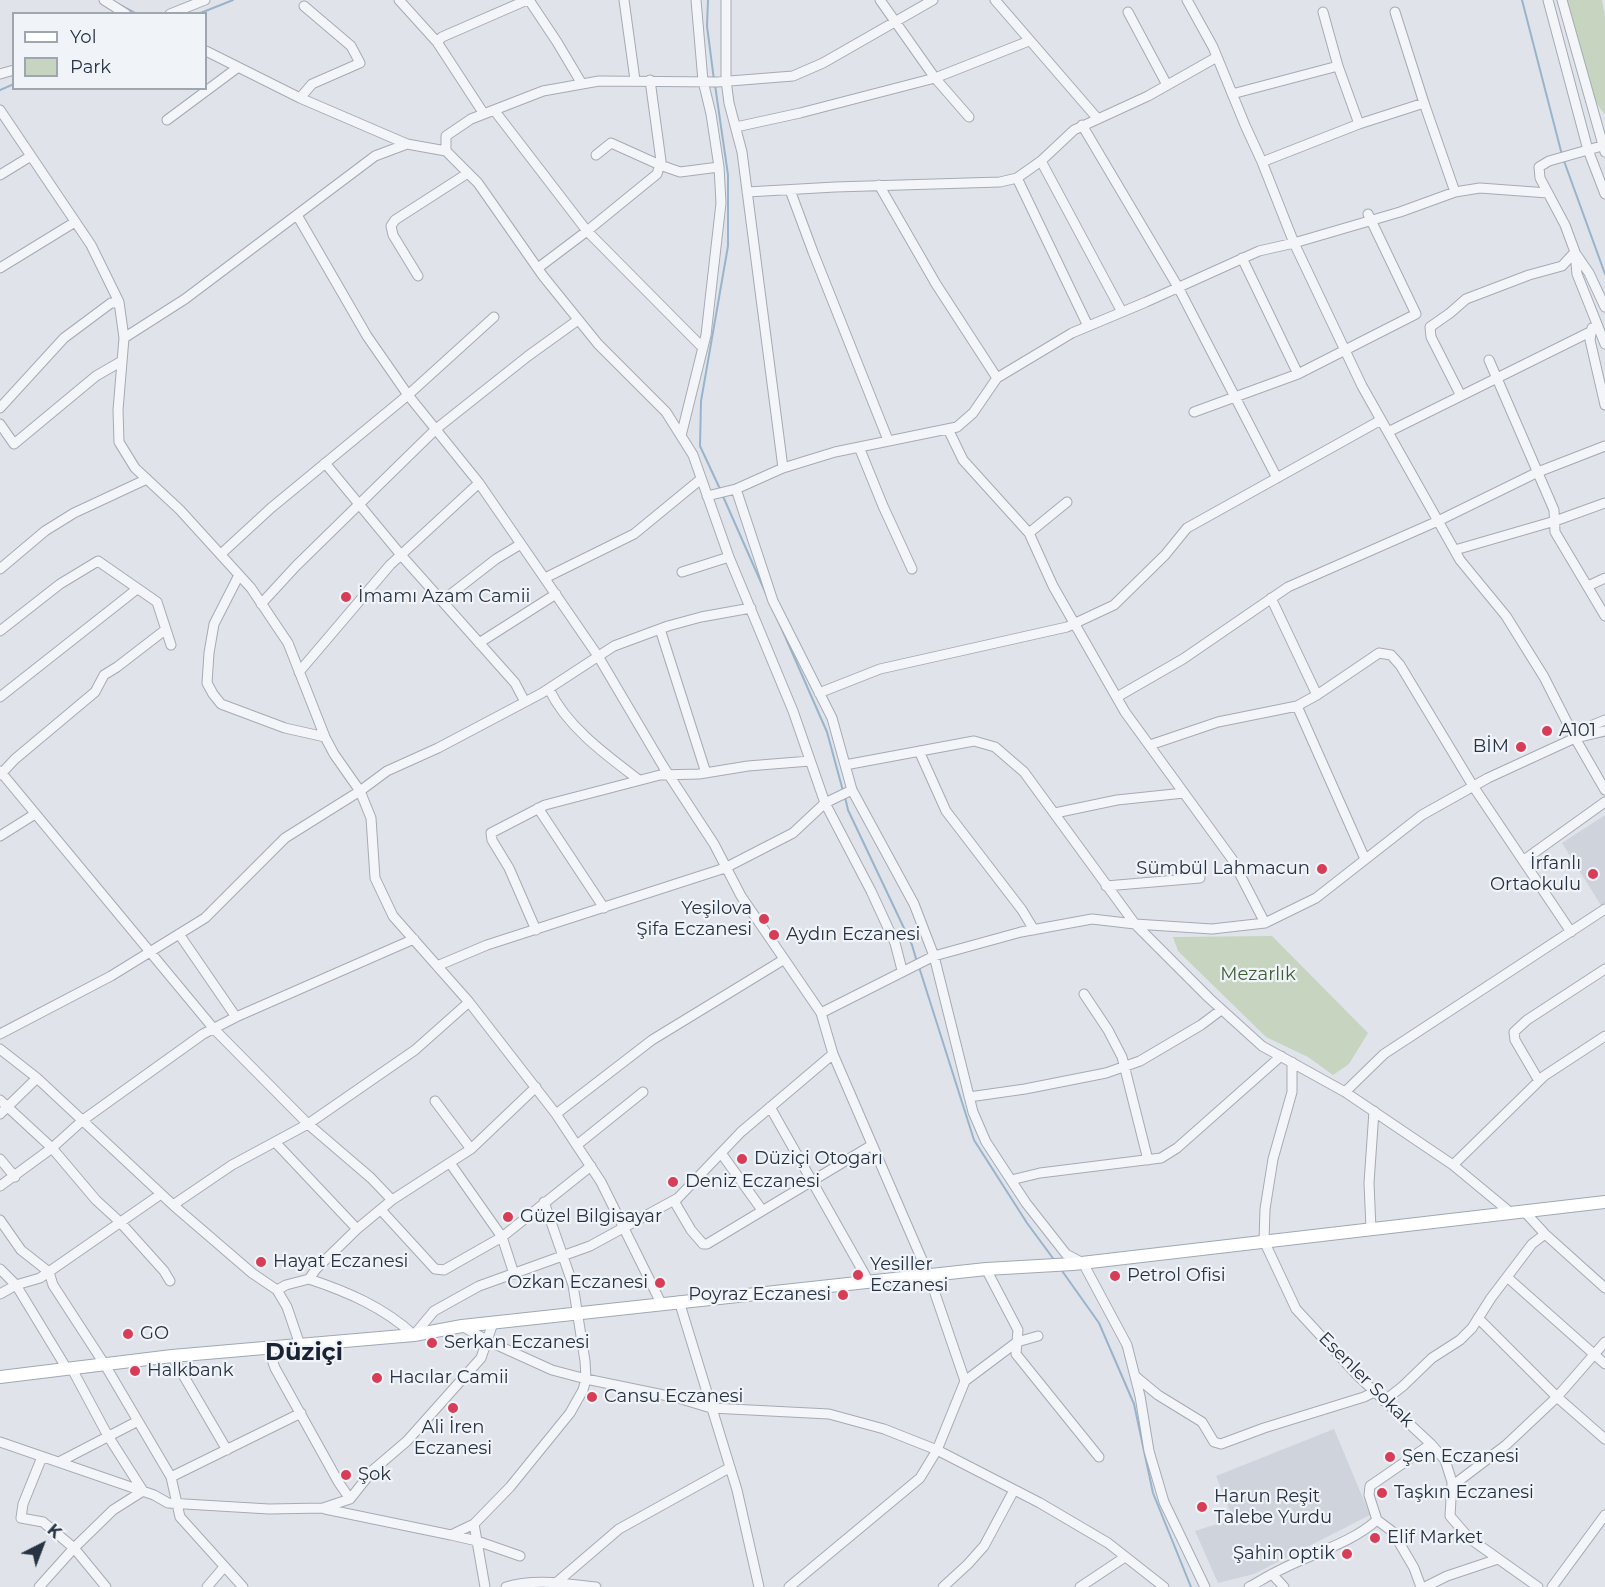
<!DOCTYPE html>
<html>
<head>
<meta charset="utf-8">
<style>
  body { margin:0 }
  #map { position:relative; width:1605px; height:1587px; overflow:hidden; background:#e0e4ea; font-family:Montserrat,sans-serif }
  canvas { display:block }
  .legend { position:absolute; left:12px; top:12px; width:195px; height:78px; box-sizing:border-box; background:#f0f3f7; border:2px solid #a0a6af; margin:0; padding:8px 10px; list-style:none; font-size:18px; color:#273242 }
  .legend li { display:flex; align-items:center; gap:12px; height:30px }
  .legend b { width:30px; border:2px solid #a0a6af }
  .north { position:absolute; left:12px; top:1515px; width:60px; height:60px; -webkit-text-stroke:4px #f0f3f7; paint-order:stroke; rotate:42deg; font-size:16px; font-weight:700; line-height:24px; text-align:center; color:#273242 }
  .north::after { content:''; display:block; margin:auto; width:21px; height:27px; background:#273242; clip-path:polygon(50% 0,100% 100%,50% 72%,0 100%) }
</style>
</head>
<body>
<div id="map">
<canvas width="1605" height="1587"></canvas>
<ul class="legend">
<li><b style="height:8px;background:#fff"></b>Yol</li>
<li><b style="height:16px;background:#c6d4c0"></b>Park</li>
</ul>
<div class="north">K</div>
</div>
<script>
const ctx = document.querySelector('canvas').getContext('2d');
ctx.lineJoin = 'round';
function fill(path, color) { ctx.fillStyle = color; ctx.fill(path, 'evenodd'); }
function stroke(path, color, width, dash) { ctx.strokeStyle = color; ctx.lineWidth = width; ctx.lineCap = dash ? 'butt' : 'round'; ctx.setLineDash(dash || []); ctx.stroke(path); }
function write(font, color, halo, rows, align = 'center') {
  ctx.font = font + ' Montserrat,sans-serif'; ctx.lineWidth = 4.5; ctx.setLineDash([]); ctx.textBaseline = 'middle'; ctx.strokeStyle = halo; ctx.fillStyle = color; for (const [text, x, y, turn = 0] of rows) {
    ctx.save(); ctx.translate(x, y); ctx.rotate((+turn || 0) * Math.PI / 180); ctx.textAlign = isNaN(turn) ? turn : align; if (halo) ctx.strokeText(text, 0, 0); ctx.fillText(text, 0, 0); ctx.restore();
  }
}
const built = new Path2D(`
  M1605,815V905L1602,907L1562,843Z
  M1334,1429L1370,1515L1254,1574L1218,1583L1195,1531L1233,1519L1216,1476Z`);
const green = new Path2D(`
  M1567,0H1602L1605,17V114C1587,98 1574,26 1567,0Z
  M1272,936L1368,1033L1349,1064L1333,1075L1308,1057L1266,1037L1178,951L1173,937Z`);
const stream = new Path2D(`
  M708,0L707,26L714,80
  M1522,0L1562,155
  M116,3L137,14
  M198,14L233,0
  M715,85L728,175V246L701,401L700,446L720,489
  M0,90L14,84
  M1564,161L1605,274
  M722,494L767,596
  M777,618L827,732L843,791
  M845,797L848,810L912,945L917,962
  M919,967L974,1140L1027,1223L1055,1261
  M1060,1268L1099,1323L1134,1404L1153,1493L1191,1587`);
const minor = new Path2D(`
  M104,0L126,14
  M399,0L437,42L484,114
  M529,0L557,42L582,84
  M624,0L635,80
  M726,0V80L729,103L742,152L783,468
  M880,0L935,78L969,117
  M995,0L1097,118
  M1187,0L1213,47L1245,125L1262,162L1294,243L1362,386L1460,560L1506,616L1544,677L1575,738L1605,790
  M1548,0L1588,150L1605,194
  M1562,0L1605,152
  M1128,12L1167,85
  M1323,12L1338,66L1359,124
  M170,14L205,0
  M437,42L442,37L527,0
  M206,51L300,98L407,144
  M0,74L14,70
  M1232,94L1338,66
  M300,98L312,84L360,63L351,46L304,6
  M1424,103L1455,192L1480,188L1548,193
  M0,110L91,245L119,302L124,338L118,410L119,442L135,468L180,510L251,588L288,643L325,737L334,754L360,791L371,818L375,878L393,916L469,1002L556,1114L601,1182L661,1303
  M494,110L587,231L703,348
  M167,120L237,68
  M1082,125L1178,287L1277,478
  M736,127L800,113L935,78L1029,41
  M1605,145L1549,161L1539,167L1540,178L1565,225L1575,252L1577,274L1605,344
  M446,151V136L471,119L543,91L599,81L717,82L793,76L823,63L933,0
  M596,155L611,143L660,165L680,172L719,167
  M1041,161L1122,312
  M1262,162L1359,124L1424,103L1395,12
  M0,175L31,156
  M1017,178L1088,326
  M879,185L936,284L997,378
  M790,190L813,252L888,440
  M747,192L835,187L1000,182L1017,178L1041,161L1074,130L1148,96L1217,57
  M297,215L367,336L408,395L479,483L598,656L663,766L714,844L741,896L821,1013L833,1054L929,1276L965,1381L937,1450L920,1478L789,1587
  M1576,254L1589,273L1605,307
  M1242,258L1298,374
  M0,268L75,222
  M538,268L587,231L657,174L661,161L650,80
  M418,276L393,235L391,226L395,220L468,173
  M1592,328L1590,340L1605,405
  M124,338L185,299L375,156L407,144L446,151L478,183L543,276L598,344L666,412L693,455L729,557L793,711L825,803L871,891L895,943L902,970
  M1489,360L1554,510L1555,532L1605,616
  M1460,394L1431,337L1430,327L1450,313L1466,299L1529,275L1562,266L1575,252
  M0,408L64,338L111,303L119,302
  M1194,412L1298,374L1416,314L1368,214
  M0,424L14,444L96,376L122,361
  M948,429L963,460L1029,533L1053,586L1125,712L1232,859L1265,923
  M1388,432L1592,331
  M681,436L706,335L721,203L719,167L711,114L703,81L696,0
  M859,447L883,506L912,569
  M325,463L401,555L515,683L525,702
  M736,489L773,601L832,718L852,790L914,904L934,956L973,1112L986,1142L1026,1203L1066,1254L1083,1263L1127,1345L1140,1396L1149,1451L1164,1502L1205,1587
  M707,496L736,489L783,468L835,452L957,427L973,413L997,378L1072,333L1146,302L1259,251L1294,243L1400,212L1455,192
  M1029,533L1067,502
  M1455,550L1555,521L1605,503
  M221,554L271,508L408,395L494,317
  M0,569L45,531L74,513L147,479
  M682,572L729,557
  M239,575L214,624L209,653L207,683L213,694L221,704L285,728L325,737
  M545,578L634,534L701,479
  M1588,586L1605,578
  M1271,598L1317,695
  M442,601L496,559L521,544
  M261,604L296,566L436,429L528,356L578,320
  M660,629L706,773
  M0,631L60,584L98,561L157,602L171,645
  M479,643L556,594
  M299,672L390,565L479,483
  M549,689C567,727 606,755 639,780
  M819,693L880,669L1067,627L1114,605L1165,555L1187,528L1381,420
  M0,697L137,589
  M1117,697L1183,659L1288,587L1438,521L1538,472L1605,446
  M1297,706L1365,859
  M1580,735L1593,725L1605,720
  M1150,745L1218,722L1297,706L1317,695L1379,653L1391,655L1400,665L1473,786L1571,932
  M919,751L946,811L1022,910L1034,930
  M845,765L974,741L995,747L1024,772L1135,924L1209,998L1262,1046L1345,1092L1453,1165L1511,1213
  M0,771L214,1029L308,1124L371,1178L392,1200
  M0,775L15,759L95,692L104,675L117,667L165,630
  M538,808L604,908
  M1055,813L1117,800L1184,793
  M0,836L35,814
  M1524,860L1605,802
  M1106,886L1200,878
  M536,930L509,868L492,840L491,833L545,805L660,775L699,774L748,766L810,761
  M179,934L236,1017
  M437,966L487,945L725,868L793,833L825,803L852,790
  M1084,994L1108,1030L1122,1057L1148,1160
  M821,1013L934,956L1021,932L1092,919L1135,924L1212,929L1265,923L1316,898L1422,815L1488,778L1575,738L1605,731
  M0,1034L111,976L205,918L285,838L360,791L387,771L438,748L542,693L614,646L668,626L701,617L751,608
  M0,1049L37,1078L173,1205L252,1273L277,1290L287,1307L300,1345
  M1292,1062V1092L1273,1159L1265,1209L1264,1241L1296,1309L1358,1376L1431,1444L1445,1460L1452,1482L1450,1516L1469,1538L1538,1587
  M1539,1081L1515,1040L1514,1032L1527,1020L1605,969
  M1345,1092L1384,1054L1605,909
  M969,1097L1025,1089L1106,1073L1140,1061L1201,1025L1221,1010
  M0,1100L52,1148L96,1200L120,1222L164,1271L170,1281
  M435,1101L471,1149
  M770,1107L869,1282
  M0,1114L37,1078
  M556,1114L652,1040L783,960
  M275,1142L357,1229
  M577,1145L643,1092
  M721,1153L762,1210
  M0,1159L15,1177
  M450,1163L502,1237L514,1274
  M1453,1165L1544,1076L1605,1036
  M1011,1180L1040,1173L1161,1158L1177,1148L1281,1056
  M0,1186L52,1148L83,1120L203,1034L236,1017L414,939
  M674,1201L691,1230L703,1244H707L872,1145
  M173,1205L232,1165L308,1124L415,1050L469,1002
  M381,1210L435,1269L444,1270L502,1237L591,1166
  M1524,1211L1545,1234L1605,1288
  M0,1220L21,1250L49,1272L53,1285L105,1365L171,1477L180,1517L243,1587
  M1371,1229L1369,1183L1374,1111
  M0,1269L16,1285L67,1369
  M986,1269L1018,1330L1016,1354L1099,1457
  M1507,1277L1605,1364
  M309,1279C348,1292 383,1307 414,1335L434,1311L479,1286L590,1246L678,1198L741,1132L833,1054
  M277,1290L286,1285L309,1279L316,1269L357,1229L392,1200L471,1149L536,1087
  M0,1294L16,1285L40,1278L161,1194
  M679,1301L737,1490L759,1587
  M1478,1318L1557,1397L1605,1439
  M462,1326L488,1341L552,1370L586,1379L678,1398L711,1408L829,1414L884,1429L937,1450L1040,1503L1108,1543L1164,1587
  M268,1348L275,1368L339,1483L350,1499
  M172,1356L227,1450
  M1135,1376L1158,1395L1202,1422L1214,1442L1221,1444L1264,1428L1364,1397L1374,1392
  M965,1381L1017,1342L1038,1336
  M1384,1401L1403,1386L1432,1358L1460,1340L1472,1328L1491,1298L1532,1244L1545,1234
  M0,1442L154,1495L168,1503L269,1509L323,1508L350,1499L373,1470L407,1441L481,1358L493,1323
  M42,1457L23,1504L21,1518L43,1522L74,1548L106,1587
  M59,1462L138,1421
  M171,1477L301,1413
  M1452,1486L1506,1445L1557,1397L1605,1342
  M325,1509L451,1535L474,1524L510,1487L570,1413L583,1390L586,1379L585,1361L573,1285L544,1202
  M1377,1520L1393,1532L1414,1568L1421,1587
  M474,1524L485,1587
  M451,1535L477,1541L520,1556
  M1272,1574L1284,1587
  M556,1583L619,1529L729,1468
  M39,1587L74,1548L113,1510L143,1491L108,1436L72,1369
  M207,1587L224,1567
  M506,1587C535,1578 567,1584 596,1587
  M943,1587L968,1564L984,1546L1014,1490
  M1080,1587L1125,1557
  M1249,1587C1260,1581 1271,1574 1282,1569C1313,1553 1350,1544 1377,1520L1369,1495L1370,1486L1431,1444
  M1425,1587L1447,1576L1498,1559
  M1552,1587L1605,1515`);
const major = new Path2D(`
  M0,1377L172,1356L414,1335L462,1326L986,1269L1073,1264L1605,1202`);
const markers = [
  [346,597,6,"#d73d57"],
  [1547,731,6,"#d73d57"],
  [1521,747,6,"#d73d57"],
  [1322,869,6,"#d73d57"],
  [1593,874,6,"#d73d57"],
  [764,919,6,"#d73d57"],
  [774,935,6,"#d73d57"],
  [742,1159,6,"#d73d57"],
  [673,1182,6,"#d73d57"],
  [508,1217,6,"#d73d57"],
  [261,1262,6,"#d73d57"],
  [858,1275,6,"#d73d57"],
  [1115,1276,6,"#d73d57"],
  [660,1283,6,"#d73d57"],
  [843,1295,6,"#d73d57"],
  [128,1334,6,"#d73d57"],
  [432,1343,6,"#d73d57"],
  [135,1371,6,"#d73d57"],
  [377,1378,6,"#d73d57"],
  [592,1397,6,"#d73d57"],
  [453,1408,6,"#d73d57"],
  [1390,1457,6,"#d73d57"],
  [346,1475,6,"#d73d57"],
  [1382,1493,6,"#d73d57"],
  [1202,1507,6,"#d73d57"],
  [1375,1538,6,"#d73d57"],
  [1347,1554,6,"#d73d57"]
];
const poiNames = [
  ["İmamı Azam Camii",358,597],
  ["A101",1559,731],
  ["BİM",1509,747,"right"],
  ["İrfanlı",1581,864,"right"],
  ["Ortaokulu",1581,885,"right"],
  ["Sümbül Lahmacun",1310,869,"right"],
  ["Yeşilova",752,909,"right"],
  ["Şifa Eczanesi",752,930,"right"],
  ["Aydın Eczanesi",786,935],
  ["Düziçi Otogarı",754,1159],
  ["Deniz Eczanesi",685,1182],
  ["Güzel Bilgisayar",520,1217],
  ["Hayat Eczanesi",273,1262],
  ["Yesiller",870,1265],
  ["Eczanesi",870,1286],
  ["Petrol Ofisi",1127,1276],
  ["Ozkan Eczanesi",648,1283,"right"],
  ["Poyraz Eczanesi",831,1295,"right"],
  ["GO",140,1334],
  ["Serkan Eczanesi",444,1343],
  ["Halkbank",147,1371],
  ["Hacılar Camii",389,1378],
  ["Cansu Eczanesi",604,1397],
  ["Ali İren",453,1428,"center"],
  ["Eczanesi",453,1449,"center"],
  ["Şen Eczanesi",1402,1457],
  ["Şok",358,1475],
  ["Taşkın Eczanesi",1394,1493],
  ["Harun Reşit",1214,1497],
  ["Talebe Yurdu",1214,1518],
  ["Elif Market",1387,1538],
  ["Şahin optik",1335,1554,"right"]
];
const parkNames = [
  ["Mezarlık",1258,975]
];
const streetNames = [
  ["Esenler Sokak",1366,1380,45]
];
const districtNames = [
  ["Düziçi",304,1353]
];
fill(built, '#ced3dc');
fill(green, '#c6d4c0');
stroke(stream, '#98b3cc', 2);
stroke(minor, '#a5abb4', 11);
stroke(major, '#9ea8b6', 14);
stroke(minor, '#f3f5f8', 9);
stroke(major, '#fff', 12);
for (const [x, y, r, color] of markers) { const dot = new Path2D(); dot.arc(x, y, r, 0, 2 * Math.PI); ctx.fillStyle = color; ctx.fill(dot); stroke(dot, '#f0f3f7', 2); }
write('18px', '#273242', '#f0f3f7', poiNames, 'left');
write('18px', '#3d5f34', '#f0f3f7', parkNames);
write('18px', '#273242', '#f0f3f7', streetNames);
write('bold 24px', '#1a2333', '#f0f3f7', districtNames);
</script>
</body>
</html>
